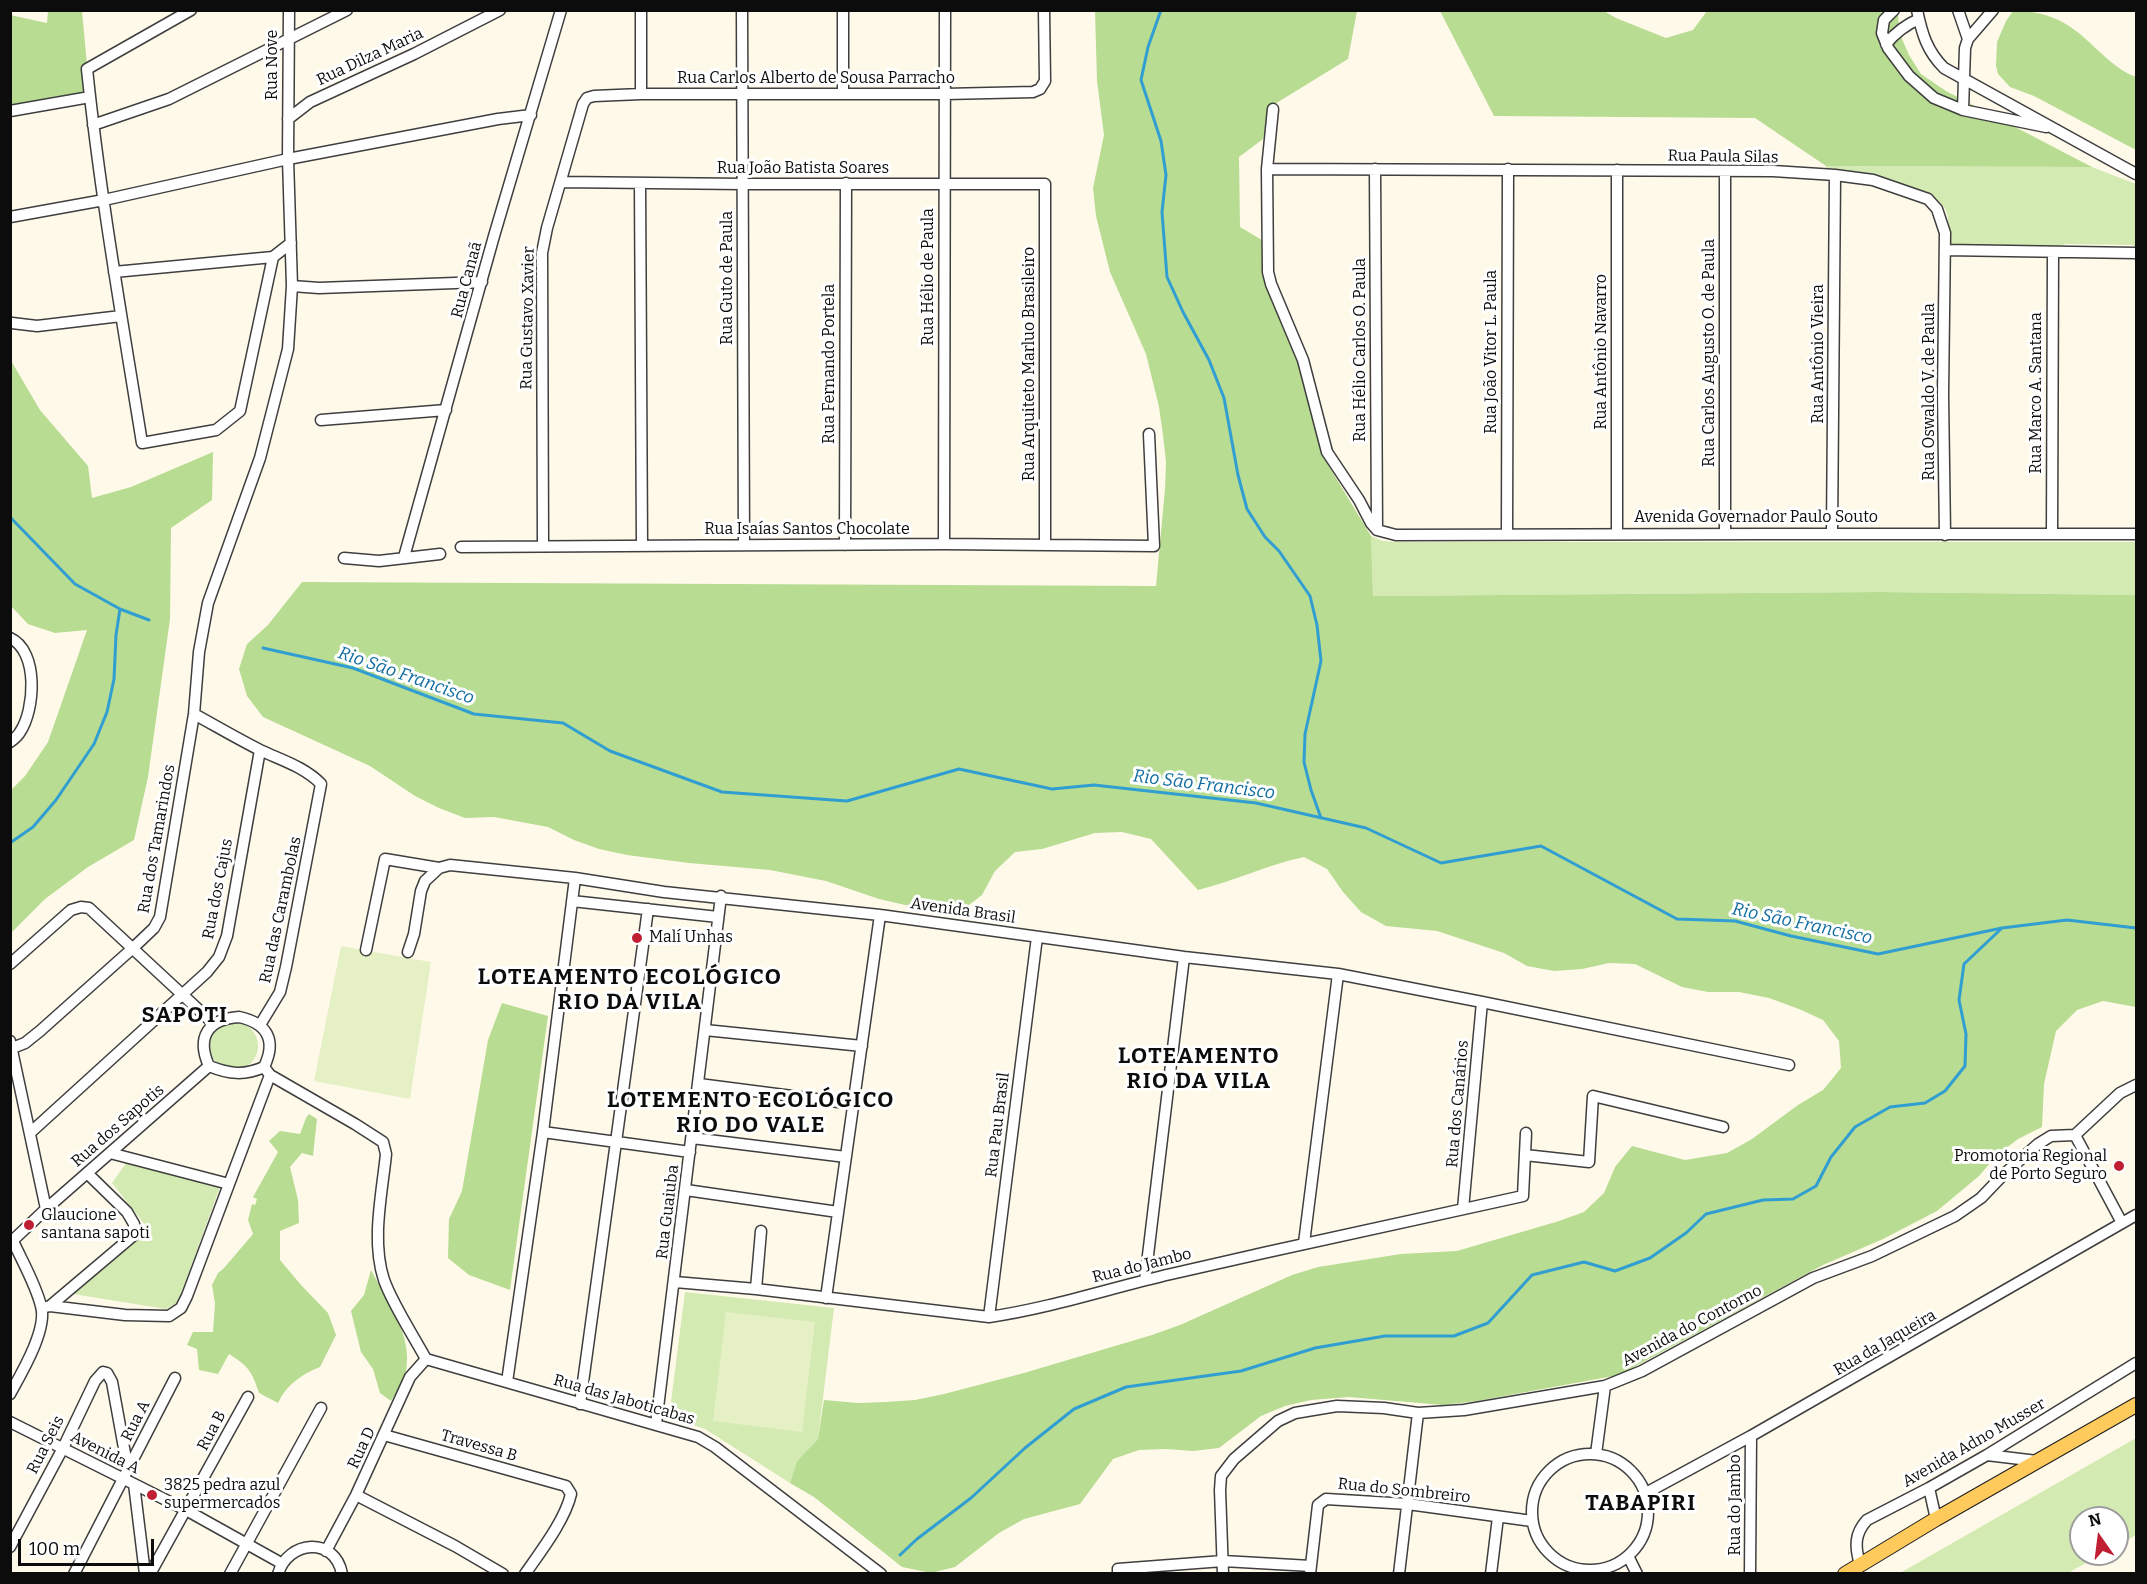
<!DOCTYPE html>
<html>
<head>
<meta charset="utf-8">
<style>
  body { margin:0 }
  #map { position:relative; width:2147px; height:1584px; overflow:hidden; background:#fff9ea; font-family:Bitter,serif }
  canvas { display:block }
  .frame { position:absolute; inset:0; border:12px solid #0c0c0c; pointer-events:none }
  .north { position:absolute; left:2069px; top:1506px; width:60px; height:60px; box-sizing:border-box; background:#fff; border:2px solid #9e9e9e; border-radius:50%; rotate:346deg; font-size:16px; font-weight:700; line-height:24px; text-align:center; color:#0c0c0c }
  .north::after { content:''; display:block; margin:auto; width:21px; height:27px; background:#c01f33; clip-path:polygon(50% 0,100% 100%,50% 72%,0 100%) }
  .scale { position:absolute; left:18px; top:1539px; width:136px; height:27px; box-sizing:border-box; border:3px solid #0c0c0c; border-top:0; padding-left:8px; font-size:18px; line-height:21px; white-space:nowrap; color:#0c0c0c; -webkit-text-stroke:4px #fff; paint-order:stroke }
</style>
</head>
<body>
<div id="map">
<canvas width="2147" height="1584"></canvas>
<div class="frame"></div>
<div class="north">N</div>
<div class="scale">100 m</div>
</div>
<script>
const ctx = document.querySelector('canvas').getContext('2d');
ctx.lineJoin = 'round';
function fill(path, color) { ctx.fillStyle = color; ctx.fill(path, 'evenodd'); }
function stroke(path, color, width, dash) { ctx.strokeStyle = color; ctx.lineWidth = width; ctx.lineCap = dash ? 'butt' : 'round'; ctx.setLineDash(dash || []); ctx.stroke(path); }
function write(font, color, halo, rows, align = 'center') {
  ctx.font = font + ' Bitter,serif'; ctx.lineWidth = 6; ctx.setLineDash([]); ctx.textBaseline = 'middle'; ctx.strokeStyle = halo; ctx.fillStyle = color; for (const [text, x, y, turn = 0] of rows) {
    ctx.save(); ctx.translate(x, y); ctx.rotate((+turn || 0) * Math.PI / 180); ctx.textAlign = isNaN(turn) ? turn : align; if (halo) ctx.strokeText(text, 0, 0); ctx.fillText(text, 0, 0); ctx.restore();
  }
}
const green = new Path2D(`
  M1826,166L2092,167L2136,184V248L2133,245L2065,244L2058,248L1952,247C1946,235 1952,220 1944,207C1928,182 1856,174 1827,171Z
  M1371,536L1383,541L1397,542H2136V595L1880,592L1373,596Z
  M210 1046a24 24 0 1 1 48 0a24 24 0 1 1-48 0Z
  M126,1163L220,1187L178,1302L166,1309L73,1294L149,1230L112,1183Z
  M685,1292L834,1308L818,1439L797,1461L790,1483L705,1429L669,1417Z
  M2136,1438V1535L2117,1546V1518H2081V1554H2102L2068,1573H1900Z`);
const forest = new Path2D(`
  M48,11H82L90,97L11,111L10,15L47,23Z
  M1095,11H1357L1348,59L1270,107L1263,139L1239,157L1240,227L1262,240L1265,283L1297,360L1322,455L1371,536L1373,596L1880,592L2136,595V1007L2103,1001L2077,1010L2056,1031L2044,1084L2042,1127L2018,1139L1997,1155L1979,1176L1937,1211L1883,1239L1823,1265L1619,1375L1477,1401L1443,1405L1349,1397L1311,1400L1285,1406L1261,1416L1219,1448L1193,1451L1166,1449L1139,1450L1113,1459L1080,1504L1024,1519L999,1533L955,1567L931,1573L902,1567L814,1497L790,1483L797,1461L818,1439L824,1400L858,1403L886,1402L915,1400L944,1394L1024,1373L1152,1335L1180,1325L1292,1275L1318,1267L1401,1254L1457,1251L1559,1221L1584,1212L1604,1193L1615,1167L1632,1146L1685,1160L1727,1153L1752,1139L1798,1105L1823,1090L1841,1068L1839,1041L1823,1020L1799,1009L1769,998L1739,992H1708L1682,987L1635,964L1609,963L1582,969L1554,971L1527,966L1504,953L1437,931L1386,926L1361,912L1343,892L1327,869L1304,857C1267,865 1234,881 1198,890L1151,839L1122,832L1095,833L1042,849L1015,852L995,871L982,895L961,911L905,905L879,899L826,881L770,870L689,863L627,855L599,849L574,840L548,827L494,817L465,818L439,808L415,796L370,766L263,717L247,696L239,669L247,644L268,625L302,582L1156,586L1165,489L1166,462L1163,435L1159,407L1146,354L1110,272L1096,216L1093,188L1104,135L1097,81Z
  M1440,11H1604L1616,18L1666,38L1693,30L1707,11H1898L1899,32L1909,55L1921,74L1946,91L2092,167L1826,166L1755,118L1494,116Z
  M2013,11C2029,10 2050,15 2064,23C2091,38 2107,66 2136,77V150L2034,96L2010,87L1998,74L1996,66L1997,42L2006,21Z
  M10,359L40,410L88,466L92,498L131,487L213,452L212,500L171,528L170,619L148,777L134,840L88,867L45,899L11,933V790L25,776L48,742L87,630L55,633L28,624L11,606Z
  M502,1003L548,1016L510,1290L469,1275L448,1258L449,1219L462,1191L488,1040Z
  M309,1114L317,1119L313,1156L302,1153L290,1167L298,1200L299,1223L280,1231V1260L301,1285L328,1313L336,1335L320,1367C302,1374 286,1385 278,1403L259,1393C252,1371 248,1366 229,1354L218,1374L199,1370L197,1349L187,1345L193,1332H213L215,1303L212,1285L218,1273L224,1268L253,1234L248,1220L252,1204L255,1205L257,1199L253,1197L278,1152L269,1141L280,1131L300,1134L306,1118Z
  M371,1270C387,1301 413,1335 406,1371C404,1381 396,1392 391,1401L380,1393L373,1369L361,1352L351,1311L364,1295Z`);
const pitch = new Path2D(`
  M341,946L431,962L410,1099L314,1081Z
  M726,1312L815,1322L802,1432L713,1421Z`);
const stream = new Path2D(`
  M1161,10L1148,47L1141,80L1161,141L1166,175L1162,212L1167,277L1183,312L1209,360L1224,398L1238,475L1247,509L1265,537L1279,551L1310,596L1317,625L1321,661L1305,734L1304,762L1311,790L1321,818
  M10,517L75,584L120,609L149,620
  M263,648L353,668L474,714L563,723L610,751L722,792L847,801L959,769L1052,789L1094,785L1256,803L1366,828L1441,863L1541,846L1677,919L1735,921L1791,936L1878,954L2002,928L2067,920L2136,928
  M10,843L33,827L56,800L94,744L107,712L114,679L116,635L120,609
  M900,1555L917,1539L971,1498L1025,1448L1074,1409L1126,1387L1241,1371L1315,1348L1385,1336H1454L1488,1323L1532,1275L1584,1262L1615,1271L1650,1258L1686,1233L1706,1214L1763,1200L1793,1199L1816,1186L1831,1157L1855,1127L1890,1107L1925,1103L1945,1091L1965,1066L1966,1034L1959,1000L1964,964L2002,928`);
const minor = new Path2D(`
  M191,10L87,69C100,194 122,319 142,443L216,430L240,411L273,257L291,243
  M742,10L744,545
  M843,10V94
  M1894,10L1884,20L1882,33L1888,48L1909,76L1934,98L1963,110L2046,127
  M1917,10C1922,34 1927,51 1944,68L2136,174
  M1958,10L1968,39
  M1886,44C1896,32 1905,25 1919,19
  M641,94V10
  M1273,109L1267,169L1268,272L1271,284L1303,360L1327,452L1359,500L1371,523L1377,530
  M1963,110L1965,48L1968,39L1993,10
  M10,111L90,97
  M288,119L310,102L414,54L500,10
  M93,125L169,99L347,10
  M1267,169L1773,171L1835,175L1873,180L1928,199L1937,209L1945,233L1943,395L1945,535
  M1375,169L1377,530
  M561,182L743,184H1045V545
  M640,184L642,545
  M10,217L104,200L288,159L498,119L531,115
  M1945,250L2136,253
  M114,272L273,257
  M292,286L319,288L482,282
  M12,323L37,326L121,316
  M321,420L446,410
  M1377,530L1396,535C1643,533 1889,535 2136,534
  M1617,533V170
  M1832,533L1835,175
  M1507,534L1508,169
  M1725,534V172
  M2052,534L2053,252
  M944,544L945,10
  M543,545L542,253L547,228L583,104L587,98L594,96L641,94H945L1033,92L1040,89L1045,81L1044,10
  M845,545L846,183
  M461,547L944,544L1154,546L1149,434
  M404,557L494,236L561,10
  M344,558L379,561L440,554
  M10,638C39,651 35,710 20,732C18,736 14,739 10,742
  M194,714C216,726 238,739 260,750C281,760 305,767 321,784L286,967L280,992L260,1025
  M572,901L718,917
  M366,950L385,859L439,868L450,865L575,878L664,892L880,915L1184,957L1338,974L1482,1002L1789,1065
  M408,952L414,934L421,891L425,881L439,868
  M10,964L71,910L81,907L89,908L214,1024
  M239,1017C267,1023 277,1040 264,1067C244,1076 229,1074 209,1066C196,1037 208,1019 239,1017Z
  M705,1030L862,1046
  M10,1041L46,1209
  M10,1049L25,1043L40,1031L133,948L154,928L160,917L194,714L199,652L208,603L260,458L288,349L292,286L288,159L289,10
  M264,1067L270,1075L355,1124L383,1142L386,1154C382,1194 371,1241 384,1280C393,1305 413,1335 426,1359
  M699,1084L854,1104
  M543,1132L690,1152
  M30,1133L207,972L219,957L227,936L260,750
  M2075,1135L2122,1223
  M2075,1135L2120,1093L2136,1085
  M692,1138L846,1157
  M110,1153L229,1184
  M1525,1155L1589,1162L1593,1096L1723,1127
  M686,1190L838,1212
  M1463,1209L1482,1002
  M10,1243L46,1209L209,1066
  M1304,1243L1338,974
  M1145,1280L1184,957
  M675,1282L756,1289L989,1317C1051,1308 1110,1288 1171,1274C1288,1247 1405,1222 1523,1196L1526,1133
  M756,1289L761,1231
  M826,1298L880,915
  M50,1306L125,1315L169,1316L181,1308L187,1296L270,1075
  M42,1308L50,1306L134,1235V1224L127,1212L87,1173
  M989,1317L1037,937
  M426,1359L698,1437L715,1447L881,1574
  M507,1382L543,1132L575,878
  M10,1394C21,1374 48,1329 41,1306C36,1285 22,1261 13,1241
  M580,1404L648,909
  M10,1422L186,1510L281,1563
  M656,1424L721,896
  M384,1435L566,1486L571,1494C565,1520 541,1551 525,1574
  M1532 1512a58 58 0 1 1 116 0a58 58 0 1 1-116 0Z
  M1596,1454L1605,1386
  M1987,1455L2037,1461
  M134,1484L145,1574
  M1929,1488L1936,1519
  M1646,1493L1751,1436L2136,1215
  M356,1495L455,1546L503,1574
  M10,1547L63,1448L95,1381L103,1372L107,1373L112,1382L128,1470
  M326,1551L356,1495L410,1377L426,1359
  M1628,1556L1637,1574
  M1860,1565C1855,1547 1854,1534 1867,1520L1929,1488L1987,1455L2136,1363
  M74,1574L175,1378
  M150,1574L248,1397
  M230,1574L321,1408
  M278,1574C288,1540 335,1536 342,1574
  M1118,1574V1569L1223,1561L1311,1566
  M1223,1574L1220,1490L1221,1476L1234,1459L1278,1421L1295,1413L1337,1406L1384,1408L1418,1413L1464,1410L1605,1386L1642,1371L1813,1278L1872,1256L1955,1216L1981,1198L2002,1176L2038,1144L2051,1136L2075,1135
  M1310,1574L1318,1505L1326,1499L1408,1504L1532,1521
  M1399,1574L1418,1413
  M1491,1574L1498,1517
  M1750,1574L1751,1436`);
const major = new Path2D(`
  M1845,1574L1936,1519L2136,1405`);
const markers = [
  [637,938,6,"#c01f33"],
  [2119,1166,6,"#c01f33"],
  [29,1225,6,"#c01f33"],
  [152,1495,6,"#c01f33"]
];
const streetNames = [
  ["Rua Dilza Maria",370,57,-25],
  ["Rua Nove",273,65,-90],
  ["Rua Carlos Alberto de Sousa Parracho",816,79],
  ["Rua Paula Silas",1723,157,1],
  ["Rua João Batista Soares",803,169],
  ["Rua Hélio de Paula",929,277,-90],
  ["Rua Guto de Paula",728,278,-90],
  ["Rua Canaã",467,280,-75],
  ["Rua Gustavo Xavier",528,318,-89],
  ["Rua Hélio Carlos O. Paula",1361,350,-90],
  ["Rua João Vitor L. Paula",1492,352,-90],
  ["Rua Antônio Navarro",1602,352,-90],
  ["Rua Carlos Augusto O. de Paula",1710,353,-90],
  ["Rua Antônio Vieira",1819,354,-90],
  ["Rua Fernando Portela",830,364,-90],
  ["Rua Arquiteto Marluo Brasileiro",1030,364,-90],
  ["Rua Oswaldo V. de Paula",1930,392,-90],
  ["Rua Marco A. Santana",2037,393,-90],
  ["Avenida Governador Paulo Souto",1756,518],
  ["Rua Isaías Santos Chocolate",807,530],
  ["Rua dos Tamarindos",157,839,-80],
  ["Rua dos Cajus",218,889,-79],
  ["Rua das Carambolas",281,910,-78],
  ["Avenida Brasil",963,911,8],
  ["Rua dos Canários",1458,1104,-85],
  ["Rua Pau Brasil",998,1125,-83],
  ["Rua dos Sapotis",118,1126,-41],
  ["Rua Guaiuba",668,1212,-83],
  ["Rua do Jambo",1142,1266,-14],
  ["Avenida do Contorno",1692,1326,-28],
  ["Rua da Jaqueira",1885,1343,-30],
  ["Rua das Jaboticabas",624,1400,16],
  ["Rua A",136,1421,-63],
  ["Rua B",212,1431,-62],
  ["Avenida Adno Musser",1974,1443,-30],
  ["Rua Seis",46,1445,-63],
  ["Travessa B",479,1446,16],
  ["Rua D",362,1448,-65],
  ["Avenida A",105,1453,27],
  ["Rua do Sombreiro",1404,1491,6],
  ["Rua do Jambo",1736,1505,-90]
];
const poiNames = [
  ["Malí Unhas",649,938],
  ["Promotoria Regional",2107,1157,"right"],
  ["de Porto Seguro",2107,1175,"right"],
  ["Glaucione",41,1216],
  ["santana sapoti",41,1234],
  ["3825 pedra azul",164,1486],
  ["supermercados",164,1504]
];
const waterNames = [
  ["Rio São Francisco",406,676,19],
  ["Rio São Francisco",1204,785,7],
  ["Rio São Francisco",1802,924,12]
];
const districtNames = [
  ["LOTEAMENTO ECOLÓGICO",630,978],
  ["RIO DA VILA",630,1003],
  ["SAPOTI",185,1016],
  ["LOTEAMENTO",1199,1057],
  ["RIO DA VILA",1199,1082],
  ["LOTEMENTO ECOLÓGICO",751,1101],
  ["RIO DO VALE",751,1126],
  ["TABAPIRI",1641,1504]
];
fill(green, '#d4eab3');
fill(forest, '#b8dc92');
fill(pitch, '#e5f1c5');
stroke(stream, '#319ed2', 3);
stroke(minor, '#3f3f3f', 13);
stroke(major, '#1d1d1d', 16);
stroke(minor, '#fff', 10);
stroke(major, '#feca5c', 14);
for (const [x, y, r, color] of markers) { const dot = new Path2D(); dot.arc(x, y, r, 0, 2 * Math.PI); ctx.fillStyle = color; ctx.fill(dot); stroke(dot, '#fff', 2); }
write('16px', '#0c0c0c', '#fff', streetNames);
write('16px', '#0c0c0c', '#fff', poiNames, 'left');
write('italic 18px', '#116da1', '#fff', waterNames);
ctx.letterSpacing = '1.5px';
write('bold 22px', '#0c0c0c', '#fff', districtNames);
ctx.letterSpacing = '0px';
</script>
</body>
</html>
